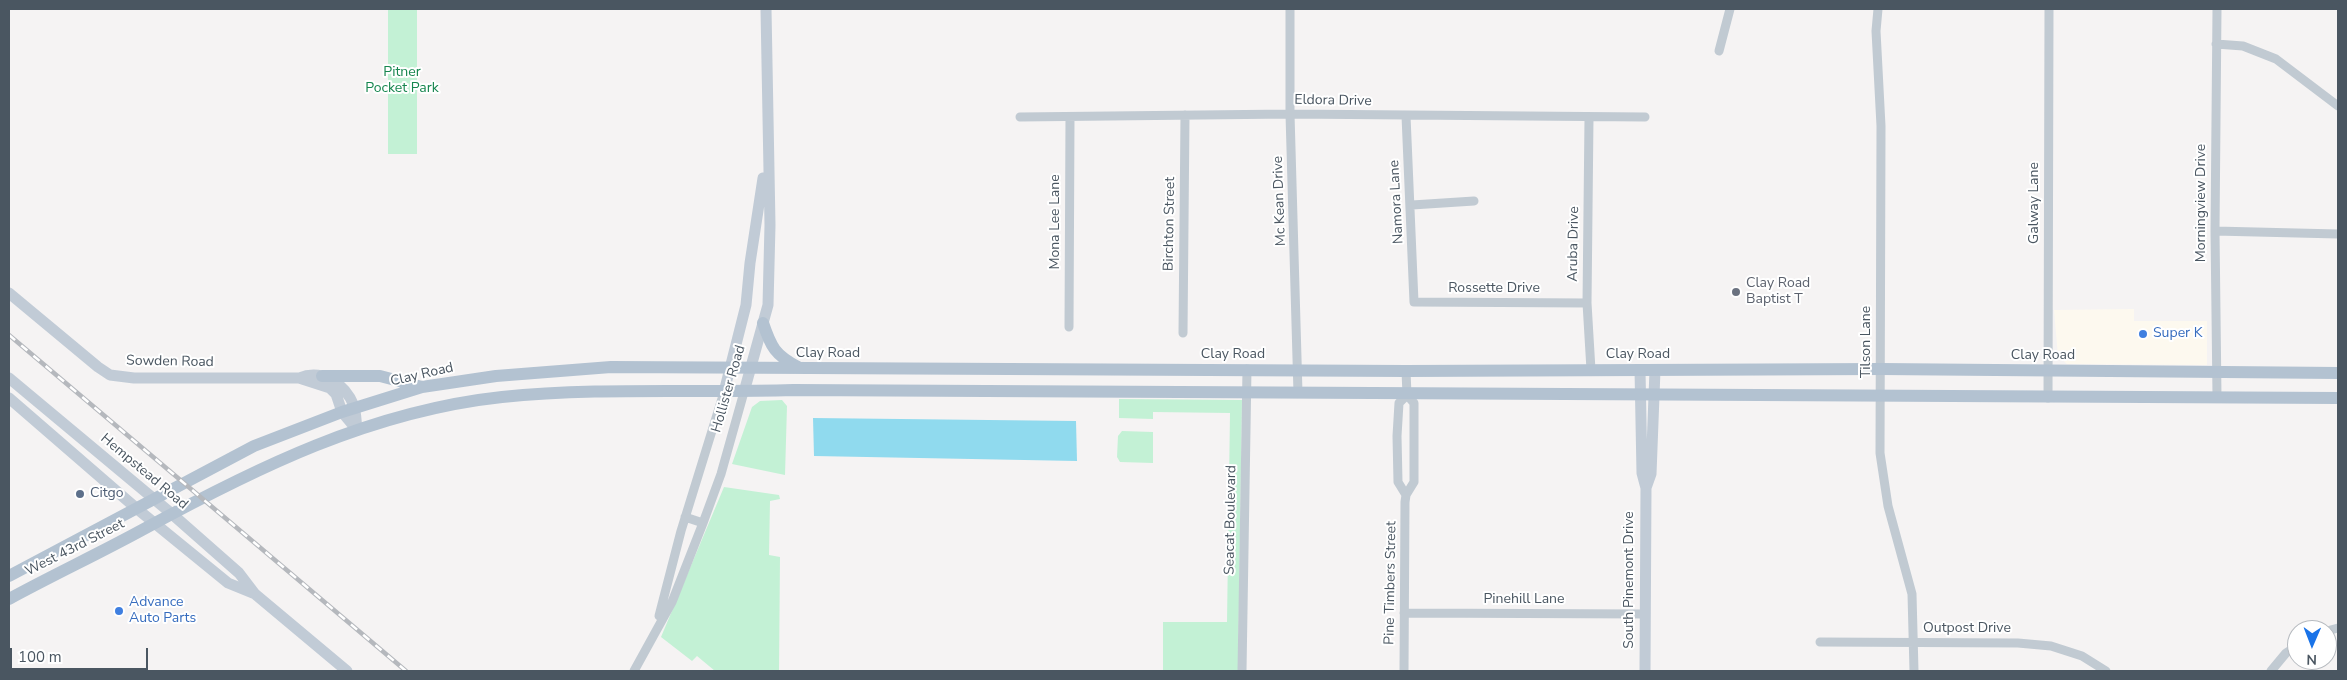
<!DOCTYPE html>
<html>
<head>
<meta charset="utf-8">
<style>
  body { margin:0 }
  #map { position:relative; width:2347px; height:680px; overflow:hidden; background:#f5f3f3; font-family:"Nunito Sans",sans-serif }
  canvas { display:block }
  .frame { position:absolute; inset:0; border:10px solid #4a5661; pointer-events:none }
  .north { position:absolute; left:2287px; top:620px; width:50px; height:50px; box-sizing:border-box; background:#fff; border:1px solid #b7bbc0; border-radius:50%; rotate:181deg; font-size:14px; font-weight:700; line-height:20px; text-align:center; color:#4a5661 }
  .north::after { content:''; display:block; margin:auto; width:18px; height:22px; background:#1a73e8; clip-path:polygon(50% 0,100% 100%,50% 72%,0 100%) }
  .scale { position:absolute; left:10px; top:648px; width:138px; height:22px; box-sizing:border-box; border:2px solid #4a5661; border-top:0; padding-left:6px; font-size:15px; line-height:18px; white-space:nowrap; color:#4a5661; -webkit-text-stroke:4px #fff; paint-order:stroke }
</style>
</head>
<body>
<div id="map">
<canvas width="2347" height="680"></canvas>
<div class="frame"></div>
<div class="north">N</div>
<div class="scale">100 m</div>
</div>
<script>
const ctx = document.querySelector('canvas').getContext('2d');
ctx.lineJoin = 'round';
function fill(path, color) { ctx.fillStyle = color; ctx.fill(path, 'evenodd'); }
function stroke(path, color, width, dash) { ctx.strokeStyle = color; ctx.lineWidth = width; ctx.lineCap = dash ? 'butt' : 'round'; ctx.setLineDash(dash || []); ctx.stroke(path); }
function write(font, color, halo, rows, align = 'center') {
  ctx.font = font + ' "Nunito Sans",sans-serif'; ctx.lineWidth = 4; ctx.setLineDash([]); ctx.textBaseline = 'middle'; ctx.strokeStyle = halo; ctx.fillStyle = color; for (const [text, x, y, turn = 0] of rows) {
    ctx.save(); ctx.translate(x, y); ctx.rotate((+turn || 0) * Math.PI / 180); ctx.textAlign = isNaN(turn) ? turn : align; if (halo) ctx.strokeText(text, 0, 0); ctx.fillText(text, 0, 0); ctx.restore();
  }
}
const commercial = new Path2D(`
  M2134,309V321H2207V365L2067,364L2058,356L2054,310Z`);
const green = new Path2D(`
  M388,9H417V154H388Z
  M1119,399L1242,400L1238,671H1163V622H1227L1230,413L1153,412V419L1119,418Z
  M782,400L787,406L785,475L732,464L752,407L760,401Z
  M1122,431L1153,432V463L1120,462L1117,457L1118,436Z
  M724,487L779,495L780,499L770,501L769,555L780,557L779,671H715L697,656L692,661L661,637Z`);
const water = new Path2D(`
  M813,418L1076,421L1077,461L814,456Z`);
const street = new Path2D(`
  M1290,9V114L1298,393
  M1878,9L1876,31L1881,126L1880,453L1888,506L1912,594L1914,671
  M2216,44L2243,46L2276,59L2338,106
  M1719,51L1730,9
  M1406,116L1414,302L1587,303
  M1020,117L1290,114L1645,117
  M1589,118L1587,303L1591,370
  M1412,205L1474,201
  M2215,231L2338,234
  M1069,327L1070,117
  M1183,333L1185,115
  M2217,396L2215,231L2217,9
  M2048,398L2049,9
  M1406,495L1398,482L1397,436L1399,403L1407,395
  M685,517L703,523
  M1404,613L1645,614
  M659,616L681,531L724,392
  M2327,631L2338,628
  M1820,642L2018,643L2051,646L2082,656L2106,671
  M634,671L672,602L703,523L721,474L744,392
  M1242,671L1247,369
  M1404,671L1405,502L1406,495L1414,482V403L1407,395L1406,371
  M2271,671L2286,653L2297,646`);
const secondary = new Path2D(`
  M9,293L98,367L110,375L134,378H299C322,369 345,383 354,406C356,413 356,422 357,430
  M1640,370L1642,473L1646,488L1645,671
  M9,378L172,514L239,573L255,594L347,671
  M299,378L330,388L336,394L342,412L357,430
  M724,392L746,305L750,263L763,178
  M744,392L768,305L770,225L766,9
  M9,398L136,508L228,583L255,594
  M1646,488L1651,474L1655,370`);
const primary = new Path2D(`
  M763,323C771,347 775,355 798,367
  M322,376H380L422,387
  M9,576L254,446L342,412L422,387L496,376L611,367L1406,371L1881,369L2338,373
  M9,599C53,575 98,554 142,530C256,468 371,411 502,397C598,387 696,393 793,390L2338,398`);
const rail = new Path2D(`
  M9,335L406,671`);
const markers = [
  [1736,292,5,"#6b7280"],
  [2143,334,5,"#3f7fe0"],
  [80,494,5,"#5c6f8a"],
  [119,611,5,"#3f7fe0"]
];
const parkNames = [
  ["Pitner",402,73],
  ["Pocket Park",402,89]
];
const streetNames = [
  ["Eldora Drive",1333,101,1],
  ["Mc Kean Drive",1280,201,-92],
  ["Namora Lane",1397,202,-93],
  ["Galway Lane",2035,203,-90],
  ["Morningview Drive",2202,203,-90],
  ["Mona Lee Lane",1056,222,-90],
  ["Birchton Street",1170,224,-89],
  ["Aruba Drive",1574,244,-89],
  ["Rossette Drive",1494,289],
  ["Tilson Lane",1867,342,-90],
  ["Clay Road",828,354],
  ["Clay Road",1233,355],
  ["Clay Road",1638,355],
  ["Clay Road",2043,356],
  ["Sowden Road",170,362,1],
  ["Clay Road",422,375,-13],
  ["Hollister Road",729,389,-74],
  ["Hempstead Road",144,472,40],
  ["Seacat Boulevard",1231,520,-89],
  ["West 43rd Street",75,548,-27],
  ["South Pinemont Drive",1630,580,-90],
  ["Pine Timbers Street",1391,583,-89],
  ["Pinehill Lane",1524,600],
  ["Outpost Drive",1967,629]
];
const worshipNames = [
  ["Clay Road",1746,284],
  ["Baptist T",1746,300]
];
const shopNames = [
  ["Super K",2153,334],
  ["Advance",129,603],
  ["Auto Parts",129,619]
];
const serviceNames = [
  ["Citgo",90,494]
];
fill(commercial, '#fdf9ef');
fill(green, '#c3f1d5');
fill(water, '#90daee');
stroke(street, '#c1cad2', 9);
stroke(secondary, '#c1cbd6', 11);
stroke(primary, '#b3c2d1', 12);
stroke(rail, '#b5b8bd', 4.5);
stroke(rail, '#fff', 2.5, [8]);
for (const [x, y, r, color] of markers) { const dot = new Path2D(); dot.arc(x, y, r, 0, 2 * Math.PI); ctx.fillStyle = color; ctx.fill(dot); stroke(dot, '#fff', 2); }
write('14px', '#17864f', '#fff', parkNames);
write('14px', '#4a5661', '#fff', streetNames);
write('14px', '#5b616d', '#fff', worshipNames, 'left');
write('14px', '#366cbe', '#fff', shopNames, 'left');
write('14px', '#4e5e75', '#fff', serviceNames, 'left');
</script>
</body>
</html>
